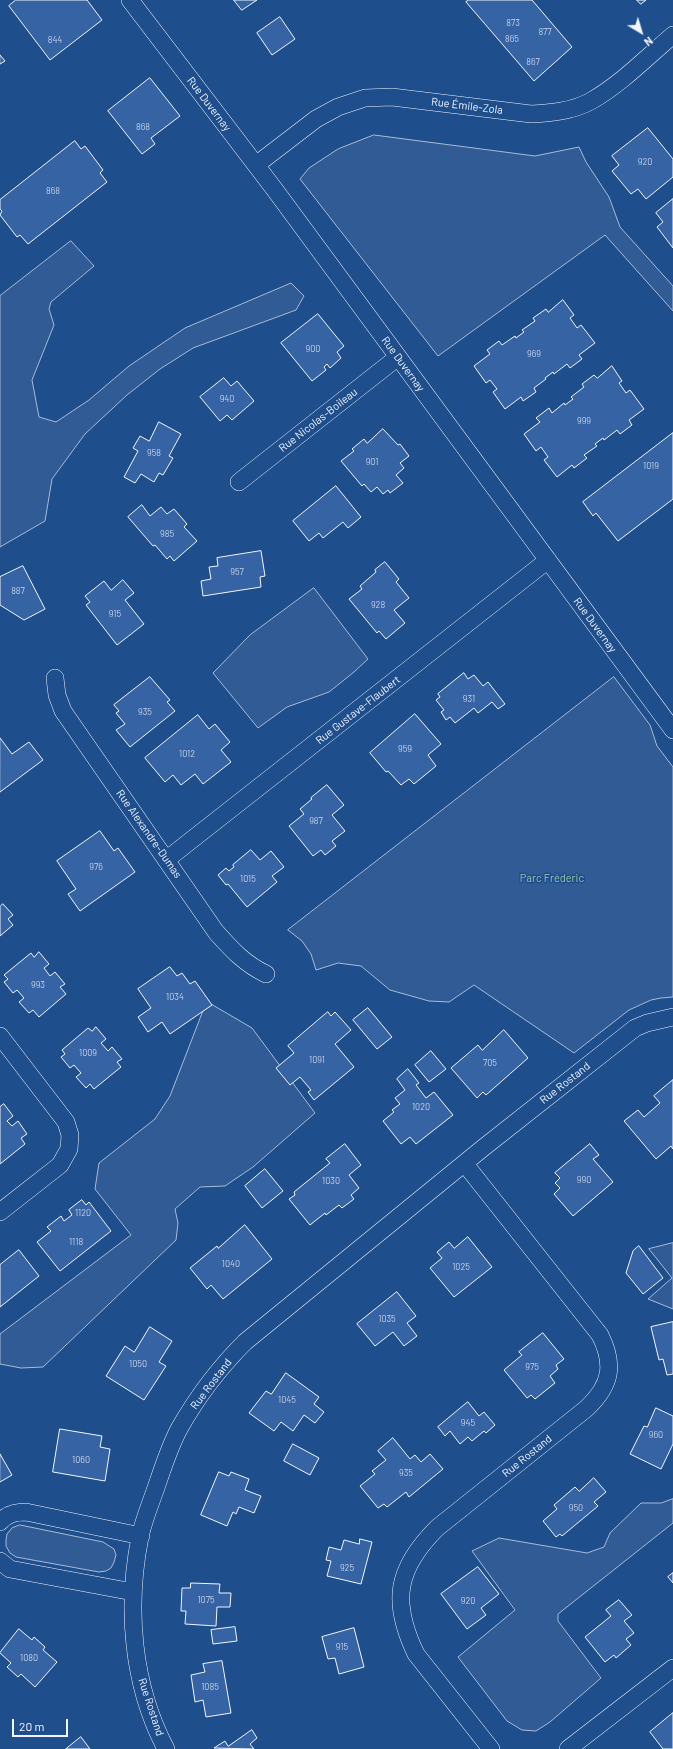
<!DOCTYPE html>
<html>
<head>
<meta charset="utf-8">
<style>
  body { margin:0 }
  #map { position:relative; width:673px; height:1749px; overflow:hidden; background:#1f4e8c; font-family:Barlow,sans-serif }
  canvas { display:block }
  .north { position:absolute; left:621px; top:12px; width:40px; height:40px; -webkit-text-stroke:3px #1f4e8c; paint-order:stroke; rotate:142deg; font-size:11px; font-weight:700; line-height:16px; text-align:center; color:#f2f6ff }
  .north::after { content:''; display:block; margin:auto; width:14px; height:18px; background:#f2f6ff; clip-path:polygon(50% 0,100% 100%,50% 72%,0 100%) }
  .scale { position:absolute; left:12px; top:1719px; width:56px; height:18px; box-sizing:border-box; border:2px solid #f2f6ff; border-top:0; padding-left:5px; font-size:12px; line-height:14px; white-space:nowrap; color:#f2f6ff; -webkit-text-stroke:3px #1f4e8c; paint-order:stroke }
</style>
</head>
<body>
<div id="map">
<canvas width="673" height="1749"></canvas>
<div class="north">N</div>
<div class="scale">20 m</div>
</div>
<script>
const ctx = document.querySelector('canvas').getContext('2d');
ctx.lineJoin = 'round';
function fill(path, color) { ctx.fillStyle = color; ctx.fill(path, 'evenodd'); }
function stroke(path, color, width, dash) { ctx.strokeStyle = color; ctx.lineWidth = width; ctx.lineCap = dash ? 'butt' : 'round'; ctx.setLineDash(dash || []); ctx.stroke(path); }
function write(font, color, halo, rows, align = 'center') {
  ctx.font = font + ' Barlow,sans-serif'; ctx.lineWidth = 3; ctx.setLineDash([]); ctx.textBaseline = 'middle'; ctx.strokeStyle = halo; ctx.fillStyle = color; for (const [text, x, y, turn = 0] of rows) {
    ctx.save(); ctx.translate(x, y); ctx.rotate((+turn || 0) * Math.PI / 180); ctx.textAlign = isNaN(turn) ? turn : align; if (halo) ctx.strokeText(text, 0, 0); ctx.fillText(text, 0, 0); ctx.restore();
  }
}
const built = new Path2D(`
  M374,135L535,156L579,147L586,162L609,197L620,227L673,286V311L605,235L438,356L300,179L309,168L338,149Z
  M71,241L94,266L51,302L49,309L54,325L32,380L39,417L56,422L89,400L129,366L185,328L291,283L304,296L296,310L193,348L160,369L127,395L85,434L52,479L45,521L0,547V296Z
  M314,588L368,659L354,672L329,692L287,707L258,728L213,673L250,635Z
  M614,677L650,725L657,746L673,767V997L661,998L651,1000L629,1010L574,1053L474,985L449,1002L429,1001L390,990L361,966L338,963L316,970L311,954L302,941L288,930Z
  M211,1004L252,1028L315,1113L253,1167L225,1186L200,1187L175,1209L178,1223L176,1240L43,1367L21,1368L0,1364V1334L131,1235L95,1189L99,1163L155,1119L170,1096L204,1008Z
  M673,1243V1309L648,1299L672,1278L649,1249Z
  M673,1499V1523L558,1614V1621L601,1678L550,1722L536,1731L522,1730L507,1721L458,1657L515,1610L472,1551L499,1538L587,1553L604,1547L610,1533L641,1503H661Z
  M20,1525L103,1542L114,1549L116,1555L114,1562L111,1568L106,1571L99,1572L16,1557L10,1553L6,1546V1540L7,1534L12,1528Z`);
const building = new Path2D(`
  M16,0H87L102,20L50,60L9,6Z
  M234,0H257L242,10Z
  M469,0H532L572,47L534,81L466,2Z
  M637,0H646L641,4Z
  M280,17L295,39L272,55L257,33Z
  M0,55L5,61L0,64Z
  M150,78L180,116L151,138L155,144L142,154L108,111Z
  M648,128L673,159V177L646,199L638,189L631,194L612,171L619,165L612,156Z
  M75,141L81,149L85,146L103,170L100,173L107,182L28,244L20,235L17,237L0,215L2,211L0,209V200Z
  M673,199V248L657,227L663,222L656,213Z
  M563,300L574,315L570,318L577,328L581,325L595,343L579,355L582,359L570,368L567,364L554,374L553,372L545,378L546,379L534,388L536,392L523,401L521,397L505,409L493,392L497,389L490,380L486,383L474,366L490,354L487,350L499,341L502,345L515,336L516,338L524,332L522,330L535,321L533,318L546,309L548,312Z
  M318,314L344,346L337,352L341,358L330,368L327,364L324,367L326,370L312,381L281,343Z
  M612,366L622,381L619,383L626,393L630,390L644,409L629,420L632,425L620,434L617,430L604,440L603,438L595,444L597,446L584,455L587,458L574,468L572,465L557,477L544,460L548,457L541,447L536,451L524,434L540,422L536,418L549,408L552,413L564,403L565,405L573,399L571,397L584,387L582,384L594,375L597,378Z
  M224,378L231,386L237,381L254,401L232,420L227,415L220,421L200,397Z
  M159,422L181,434L169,456L173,458L163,475L159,473L154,482L141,474L135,483L124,477L138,451L133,448L140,436L149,441Z
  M383,429L398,445L400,444L409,456L400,463L404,468L396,475L403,483L390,493L388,490L383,494L377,487L371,492L364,484L362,486L341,461L354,451L352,449L364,439L367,443Z
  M673,433V499L618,541L596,513L593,516L583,502Z
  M336,486L361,517L348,528L343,522L323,538L319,533L309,541L293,521Z
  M142,505L150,516L161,507L167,514L174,509L187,524L184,527L197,541L174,561L170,556L167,559L155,545L153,546L128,517Z
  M261,551L265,576L260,577L261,587L203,596L201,581L211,579L209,567L218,566L217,558Z
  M385,562L399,579L396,582L409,598L394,610L405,623L386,639L379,631L377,633L349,599L362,589L360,586L376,572L375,570Z
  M23,566L45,609L24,620L0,605V577Z
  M123,580L134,593L125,600L144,624L117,645L86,605L90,602L85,596L104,581L111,590Z
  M464,673L468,679L474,675L483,686L488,682L505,704L498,709L492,702L478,713L474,708L455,723L450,717L446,720L441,712L444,710L436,700L440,697L438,694Z
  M150,677L170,700L167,702L175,711L130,747L116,730L125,724L116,713L119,711L114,705Z
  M415,714L441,744L428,755L436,766L414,784L409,779L401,785L388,771L386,772L370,753Z
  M198,715L209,729L215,724L230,742L221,750L231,762L203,784L195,774L181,785L173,775L165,782L145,758Z
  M0,738L12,754L29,742L43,760L0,792Z
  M327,785L344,805L332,815L345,831L332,841L336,846L325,855L321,850L313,856L289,826L304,814L300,809L312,799L311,798Z
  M100,831L114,851L118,848L135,872L80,911L68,894L76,889L57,861Z
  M251,850L260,860L271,851L284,867L272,876L277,882L247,907L228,884L226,885L218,875L226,868L229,871L234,867L233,865Z
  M3,904L13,915L8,919L13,925L0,936V907Z
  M39,952L49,964L44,968L50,976L55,972L65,984L60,987L66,994L39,1017L33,1010L29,1013L19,1002L24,998L17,990L13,993L4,982L8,979L4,975L31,953L34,957Z
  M170,967L177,976L182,973L190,984L195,981L212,1005L170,1034L162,1022L148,1032L138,1017L151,1008L138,989Z
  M368,1008L392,1037L377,1049L353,1020Z
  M328,1012L331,1016L335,1012L351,1030L335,1044L354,1067L314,1100L308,1092L311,1090L300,1077L290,1085L276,1068L294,1053L288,1046Z
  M96,1027L106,1039L101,1043L108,1051L112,1047L122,1059L117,1062L121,1067L94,1089L90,1084L86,1088L76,1077L81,1073L74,1065L70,1068L61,1057L65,1054L62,1050L88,1028L92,1031Z
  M504,1030L528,1058L486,1095L483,1092L477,1098L451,1068L478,1045L482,1050Z
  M431,1051L446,1069L429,1082L415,1065Z
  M408,1069L419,1083L416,1085L426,1098L434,1092L453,1115L416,1144L410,1137L401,1144L383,1121L394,1112L392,1110L400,1104L395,1098L405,1090L397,1079Z
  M673,1080V1149L671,1146L656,1159L624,1121L638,1110L644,1117L660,1103L654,1096Z
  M4,1104L13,1116L7,1121L12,1126L18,1121L27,1134L21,1138L25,1144L0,1164V1107Z
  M345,1144L361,1165L349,1175L359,1188L351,1195L354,1199L342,1208L339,1205L326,1215L325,1213L310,1225L289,1199L295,1195L294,1192L330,1163L326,1159Z
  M590,1144L599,1155L593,1159L613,1182L573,1216L554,1194L560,1188L555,1183L560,1178L555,1173Z
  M265,1169L283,1191L262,1208L245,1186Z
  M82,1200L86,1205L89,1202L111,1231L60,1271L37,1242L51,1231L47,1227L61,1216L64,1221L72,1215L69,1210Z
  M245,1225L272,1259L223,1299L211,1285L207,1289L190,1268L217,1246L218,1248Z
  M468,1237L492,1267L454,1297L430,1268L442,1258L437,1252L449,1242L454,1248Z
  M639,1246L663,1278L643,1294L626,1273L633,1251Z
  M19,1250L39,1276L0,1307V1265Z
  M397,1292L416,1316L407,1323L417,1336L404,1346L393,1332L375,1346L357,1324Z
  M673,1322V1374L667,1375L663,1359L659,1360L651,1327Z
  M150,1327L172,1341L159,1362L166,1366L144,1400L106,1376L125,1346L134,1352Z
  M543,1333L564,1359L556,1365L558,1369L550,1376L555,1383L535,1399L531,1395L527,1398L504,1370L522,1355L519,1352Z
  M286,1373L319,1397L314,1404L324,1412L315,1423L304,1415L293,1431L281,1422L274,1431L249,1413L266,1391L271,1394Z
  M468,1402L479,1416L484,1412L495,1425L486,1433L484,1431L472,1441L468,1437L460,1444L450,1431L445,1436L438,1427Z
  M656,1408L673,1416V1444L661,1469L630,1454L644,1426L647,1427Z
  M60,1429L102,1436L100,1447L110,1449L105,1481L53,1472Z
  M393,1438L410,1459L415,1455L421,1462L430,1454L443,1469L409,1497L406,1492L387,1507L384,1504L378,1508L360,1486L375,1474L372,1471L386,1460L378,1451Z
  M293,1444L319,1458L310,1475L284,1461Z
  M0,1454L12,1475L0,1482Z
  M219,1472L229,1476L231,1472L249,1479L245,1490L261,1496L254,1513L239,1507L236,1514L233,1512L227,1526L201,1515Z
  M594,1478L606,1492L594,1502L598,1506L562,1536L560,1534L556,1537L543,1521L557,1509L554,1505L575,1487L579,1491Z
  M360,1539L372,1542L361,1584L327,1576L331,1561L326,1560L329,1547L341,1550L344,1540L359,1544Z
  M478,1567L499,1594L481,1608L486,1615L467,1629L441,1594Z
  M673,1573V1583L668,1577Z
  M191,1583L220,1584L219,1593H231L230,1607H217L216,1626L185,1624L186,1611H181L182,1588H190Z
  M619,1600L632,1615L624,1621L634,1633L626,1639L631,1645L616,1658L614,1655L605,1662L585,1637L611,1616L606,1610Z
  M235,1627L237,1641L213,1644L211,1630Z
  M354,1628L364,1667L339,1674L335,1658L328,1659L322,1637Z
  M19,1629L32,1640L34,1637L45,1647L43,1650L57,1662L35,1687L21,1674L18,1677L7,1667L11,1663L0,1653Z
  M222,1661L231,1713L206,1717L203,1700L195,1702L191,1675L205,1672L203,1664Z
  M673,1713V1749H663L650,1732Z
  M252,1730L257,1738L250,1744L254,1749L214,1748L225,1741L228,1746Z
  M81,1737L90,1749H66Z`);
const street = new Path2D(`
  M130,0L275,190L673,730
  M256,165L316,119L338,107L365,98L392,97L531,114C551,113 573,111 591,101C621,84 647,57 673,35
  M239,482L398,357
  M55,678L57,695L63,711L216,932C232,950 245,964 266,974
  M166,860L548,560
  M0,1036L66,1122L70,1135L69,1149L60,1165L0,1212
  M465,1164L600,1335C615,1365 611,1385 587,1408L437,1528C396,1569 391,1602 416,1654L491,1749
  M0,1522C7,1514 15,1512 26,1512L141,1536
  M0,1561L10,1569L133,1592
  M166,1749C132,1685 126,1607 140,1537C144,1518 152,1500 158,1482C164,1464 170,1446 179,1429C197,1397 219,1368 245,1342L483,1148L635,1028L647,1023L673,1017
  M568,1749L673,1668`);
const numberNames = [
  ["873",513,23],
  ["877",545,32],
  ["865",512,39],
  ["844",55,40],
  ["867",533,62],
  ["868",143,127],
  ["920",645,162],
  ["868",53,191],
  ["900",313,349],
  ["969",534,354],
  ["940",227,399],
  ["999",584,421],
  ["958",154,453],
  ["901",372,462],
  ["1019",651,466],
  ["985",167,534],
  ["957",237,572],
  ["887",18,591],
  ["928",378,605],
  ["915",115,614],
  ["931",469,699],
  ["935",145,712],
  ["959",405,749],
  ["1012",187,754],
  ["987",316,821],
  ["976",96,867],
  ["1015",248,879],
  ["993",38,985],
  ["1034",175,997],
  ["1009",88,1053],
  ["1091",317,1060],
  ["705",490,1063],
  ["1020",421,1107],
  ["990",584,1180],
  ["1030",331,1181],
  ["1120",83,1213],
  ["1118",76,1242],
  ["1040",231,1264],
  ["1025",461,1267],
  ["1035",387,1319],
  ["1050",138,1364],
  ["975",532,1367],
  ["1045",287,1400],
  ["945",468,1423],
  ["960",656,1435],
  ["1060",81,1460],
  ["935",406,1473],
  ["950",576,1508],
  ["925",347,1568],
  ["1075",206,1600],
  ["920",468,1601],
  ["915",342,1647],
  ["1080",29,1658],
  ["1085",210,1687]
];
const streetNames = [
  ["Rue Duvernay",209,104,53],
  ["Rue Émile-Zola",467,106,7],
  ["Rue Duvernay",403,364,54],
  ["Rue Nicolas-Boileau",318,420,-38],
  ["Rue Duvernay",595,625,54],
  ["Rue Gustave-Flaubert",358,710,-38],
  ["Rue Alexandre-Dumas",149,834,55],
  ["Rue Rostand",565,1083,-38],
  ["Rue Rostand",211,1384,-53],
  ["Rue Rostand",527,1456,-39],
  ["Rue Rostand",151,1707,72]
];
const parkNames = [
  ["Parc Fréderic",552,878]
];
fill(built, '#305b95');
stroke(built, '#a8bbd7', 1);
fill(building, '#3563a3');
stroke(building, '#f2f6ff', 1);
stroke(street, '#f2f6ff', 18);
stroke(street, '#1f4e8c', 17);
write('9px', '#c3d1e8', null, numberNames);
write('11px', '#f2f6ff', '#1f4e8c', streetNames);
write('11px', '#97c8a6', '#1f4e8c', parkNames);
</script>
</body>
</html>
